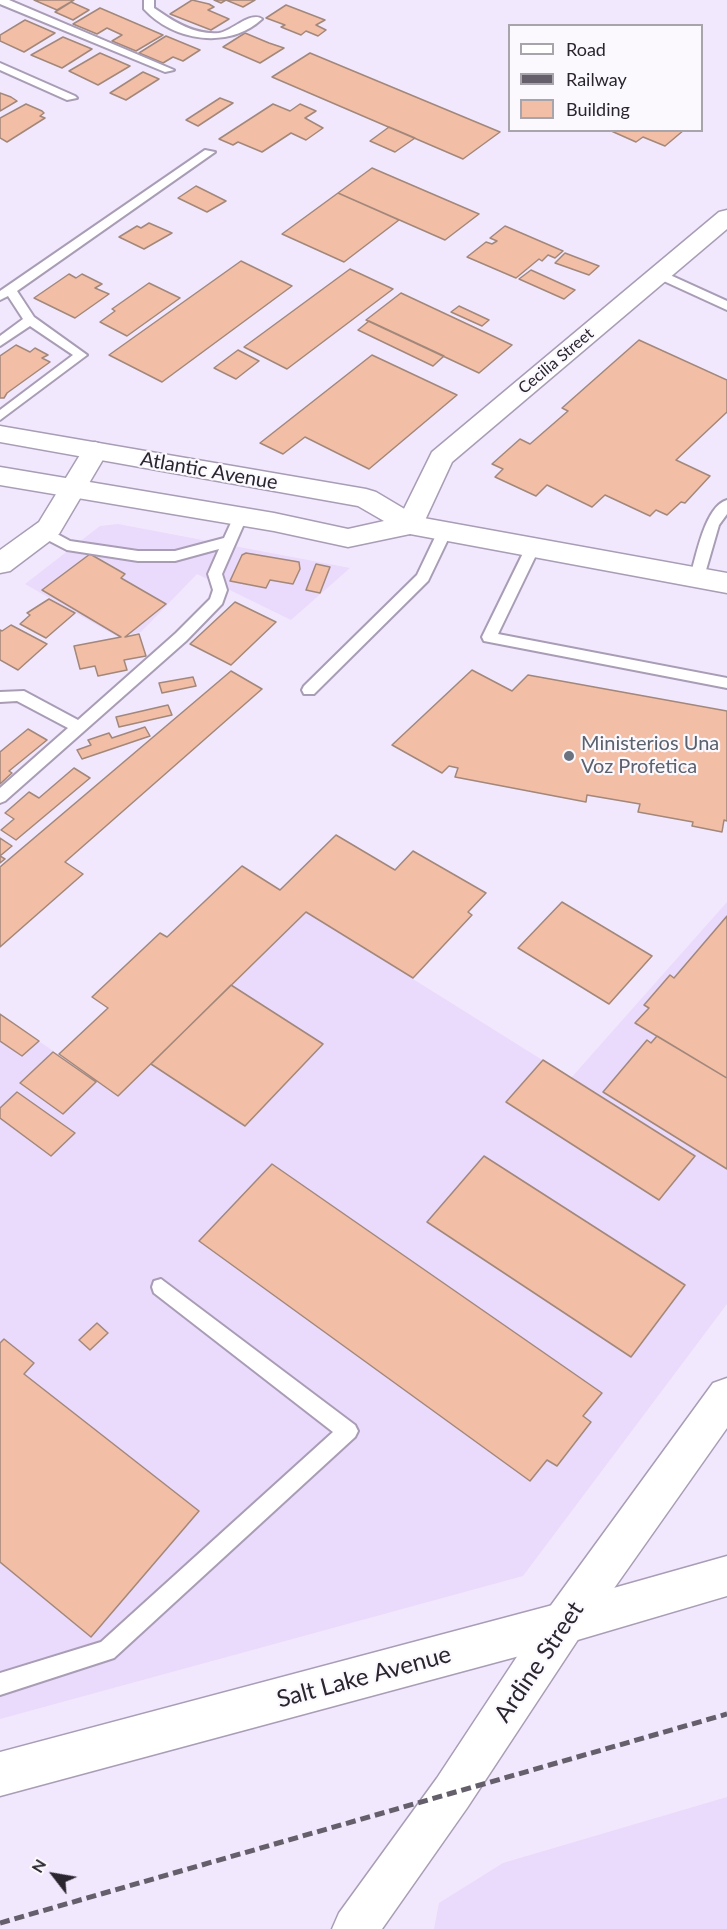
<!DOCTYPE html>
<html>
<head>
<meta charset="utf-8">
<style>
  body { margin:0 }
  #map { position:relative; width:727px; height:1929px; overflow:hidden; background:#f2e8fd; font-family:Lato,sans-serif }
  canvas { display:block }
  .legend { position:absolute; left:508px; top:24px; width:195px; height:108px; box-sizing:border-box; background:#fbf9fe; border:2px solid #a7a4ab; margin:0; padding:8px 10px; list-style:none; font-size:18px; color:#2a252f }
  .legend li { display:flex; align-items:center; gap:12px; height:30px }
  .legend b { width:30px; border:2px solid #a7a4ab }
  .north { position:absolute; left:24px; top:1845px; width:60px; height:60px; -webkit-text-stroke:4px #fbf9fe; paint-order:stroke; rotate:301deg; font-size:16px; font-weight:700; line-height:24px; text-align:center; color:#2a252f }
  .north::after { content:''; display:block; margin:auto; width:21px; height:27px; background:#2a252f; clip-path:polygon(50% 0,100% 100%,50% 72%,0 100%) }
</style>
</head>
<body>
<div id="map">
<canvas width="727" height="1929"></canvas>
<ul class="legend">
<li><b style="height:8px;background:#fff"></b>Road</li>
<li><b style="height:8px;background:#655f6c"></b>Railway</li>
<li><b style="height:16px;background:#f2bea6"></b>Building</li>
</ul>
<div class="north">N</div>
</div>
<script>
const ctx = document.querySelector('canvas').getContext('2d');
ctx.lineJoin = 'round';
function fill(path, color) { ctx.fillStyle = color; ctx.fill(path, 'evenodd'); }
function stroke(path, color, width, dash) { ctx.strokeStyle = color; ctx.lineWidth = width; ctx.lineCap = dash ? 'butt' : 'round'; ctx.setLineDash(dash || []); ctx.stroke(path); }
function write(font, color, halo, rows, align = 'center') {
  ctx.font = font + ' Lato,sans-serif'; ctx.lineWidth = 4.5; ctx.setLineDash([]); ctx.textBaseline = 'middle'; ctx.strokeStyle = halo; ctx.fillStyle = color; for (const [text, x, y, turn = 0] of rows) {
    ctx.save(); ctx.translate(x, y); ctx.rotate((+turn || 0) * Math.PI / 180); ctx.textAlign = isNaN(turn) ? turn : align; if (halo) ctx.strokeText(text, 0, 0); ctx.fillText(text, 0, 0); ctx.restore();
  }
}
const built = new Path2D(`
  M118,524L350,568L291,620L197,574L141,632L118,637L25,584L100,526Z
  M727,902V1304L523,1576L0,1719V1014L118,1096L306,912L571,1078Z
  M727,1797V1929H434L439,1903L503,1863Z`);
const building = new Path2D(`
  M34,0H74L57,10Z
  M192,0L209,4L214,7L208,10L229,19L211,30L170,14Z
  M214,0H255L243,7L226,0L221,3Z
  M71,2L89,10L73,20L55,12Z
  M286,5L325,20L316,25L326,30L318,36L306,31L301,35L281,27L285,25L266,18Z
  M100,8L163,35L136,51L112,41L122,35L107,28L97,34L73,24Z
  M25,20L55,33L24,52L0,41V35Z
  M245,33L269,43L284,48L260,63L223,47Z
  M166,36L200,50L183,61L173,57L163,63L139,53Z
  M63,37L92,49L62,68L31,55Z
  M100,53L130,66L98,85L69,71Z
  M310,53L500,132L463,159L272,77Z
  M143,72L159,79L126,100L110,93Z
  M0,93L11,97L17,101L0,111Z
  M220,98L233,103L198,126L186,120Z
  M26,104L42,111L44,113L40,116L45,118L7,142L0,138V118Z
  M273,104L290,111L300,104L316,111L305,118L323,128L306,140L291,133L262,152L238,142L233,145L219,139Z
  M389,127L415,138L395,152L370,141Z
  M609,130H684L665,146L643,137L636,142Z
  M372,168L479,214L445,240L338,193Z
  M196,186L226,201L207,212L178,198Z
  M338,193L399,220L344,262L282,234Z
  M149,223L172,233L144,249L119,237L137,226L141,228Z
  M505,226L563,251L555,258L548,255L542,261L539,259L516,278L467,257L486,242L492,244L497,241L490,238Z
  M565,253L599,266L589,275L555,263Z
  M241,261L292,286L162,382L109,355Z
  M350,269L393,289L287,369L244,347Z
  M531,270L575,290L564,299L519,279Z
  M69,274L76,278L82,274L102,284L95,288L109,294L75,318L34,298Z
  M149,283L180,298L127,336L100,322L115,311L112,309Z
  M401,293L512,345L479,373L366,320Z
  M459,306L489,320L482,326L451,312Z
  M369,321L444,356L433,366L358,330Z
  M639,340L727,380V412L676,460L710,476L685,503L681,502L667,515L656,510L650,516L605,495L592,507L547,485L536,496L495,477L503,469L492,464L520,439L530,444L568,411L562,408Z
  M16,345L30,352L35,348L48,355L42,358L50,362L7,393L4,398H0V356Z
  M238,350L259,361L236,379L214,368Z
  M372,355L457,395L369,469L305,437L283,454L260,443Z
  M246,553L299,562L300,569L293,584L270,580L266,588L230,581L242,555Z
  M90,554L125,574L121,578L166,604L125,637L139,634L146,656L124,660L127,670L98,676L95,666L80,669L74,646L121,637L42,590Z
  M316,564L330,567L320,593L306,590Z
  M49,599L75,613L46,638L20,624L30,615L27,613Z
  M235,602L276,622L231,665L190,644Z
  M11,625L47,644L18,670L0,660V630L2,631Z
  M472,670L512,691L528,675L727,711V821L724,820L722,832L692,826L693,822L638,812L640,804L587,795L586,802L455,777L458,768L449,766L442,773L392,745Z
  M231,671L262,689L65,862L83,874L0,947V867Z
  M193,677L196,686L162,693L159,683Z
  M168,705L172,715L119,727L116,717Z
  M145,727L150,736L82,759L77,750L91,745L88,740L109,733L112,738Z
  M28,729L47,740L9,771L12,773L0,784V752Z
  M74,768L90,778L16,840L1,830L14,819L5,813L29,792L39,798Z
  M336,835L395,870L413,851L486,893L468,912L472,915L413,978L306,912L118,1096L59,1054L108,1008L92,997L160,933L167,937L242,866L280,890Z
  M0,838L12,846L0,856L5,859L0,863Z
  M562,902L652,956L609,1004L518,948Z
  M727,916V1078L635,1023L649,1008L644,1005L670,975L674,978Z
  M231,985L323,1044L245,1126L151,1064Z
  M0,1014L39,1041L22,1056L0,1041Z
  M657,1036L727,1078V1169L603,1092L647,1040L651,1043Z
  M53,1052L96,1082L63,1114L20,1083Z
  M543,1060L695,1156L659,1200L506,1102Z
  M17,1092L75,1133L51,1156L0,1118V1108Z
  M484,1156L685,1285L631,1357L427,1222Z
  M272,1164L602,1393L583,1416L591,1422L557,1466L547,1460L530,1481L199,1241Z
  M97,1323L108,1333L90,1350L79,1340Z
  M4,1339L34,1363L24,1374L199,1511L91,1637L0,1562V1343Z`);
const service = new Path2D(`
  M0,0H9L174,70L165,72L0,4Z
  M144,0H154V8L160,12C177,24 197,35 219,33C232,31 251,11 262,19C229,50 173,41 144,9Z
  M0,63L75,96L77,98L67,100L0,70Z
  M205,150L215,152L17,291L34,317L87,355L0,420V410L73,355L30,326L0,346V336L23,319L8,296L0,300V291Z
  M659,270L727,301V310L655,277V271Z
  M727,500V514L719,525L704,577L702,580H692L690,577C696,557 705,506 727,500Z
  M240,512L247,517L222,574L227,590L222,604L186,641L5,801L0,803V788L68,728L17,701L0,702V692L24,691L78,720L176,633L210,599L213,590L208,574L219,549L175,561H138L67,550L38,535V529H48L70,541L138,551H175L224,538L235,514Z
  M445,526L452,531L428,581L314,694H304L302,690L304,686L417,575L438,531Z
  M533,542L540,547L498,634L727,678V688L484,641L482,637L526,547Z
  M161,1279L355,1425L358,1431L355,1437L114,1658L0,1695V1673L101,1642L333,1432L154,1293L152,1287L154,1281Z`);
const minor = new Path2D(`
  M727,210V229L452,462L420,531L410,534L400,531L396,525L432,452L719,212Z
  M95,442L104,445L108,451L59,534L10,571L0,573V550L39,522L86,445Z
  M727,1378V1428L579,1638L467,1808L382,1929H332L339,1913L437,1778L549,1608L713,1383Z`);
const tertiary = new Path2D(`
  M727,1556V1596L564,1644L0,1796V1752L564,1602Z`);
const primary = new Path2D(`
  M0,426L366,489L376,492L418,517L727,573V593L410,534L348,547L274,531L0,485V467L274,513L348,529L384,521L358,506L0,442Z`);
const rail = new Path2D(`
  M0,1923L727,1714`);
const markers = [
  [569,756,6,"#6b7280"]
];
const farStreetnames = [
  ["Cecilia Street",556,361,-40]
];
const streetNames = [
  ["Atlantic Avenue",209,471,10]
];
const worshipNames = [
  ["Ministerios Una",581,744],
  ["Voz Profetica",581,767]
];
const nearStreetnames = [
  ["Ardine Street",539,1662,-56],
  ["Salt Lake Avenue",364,1677,-15]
];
fill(built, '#eadafb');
fill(building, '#f2bea6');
stroke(building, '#a2877b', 1.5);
stroke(service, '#a99db6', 4);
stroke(minor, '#a99db6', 3);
stroke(tertiary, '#a99db6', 3);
stroke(primary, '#a99db6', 3);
fill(service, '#fff');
fill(minor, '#fff');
fill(tertiary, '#fff');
fill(primary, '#fff');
stroke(rail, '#655f6c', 5, [10, 5]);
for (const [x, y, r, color] of markers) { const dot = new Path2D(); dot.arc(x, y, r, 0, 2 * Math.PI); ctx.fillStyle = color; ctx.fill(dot); stroke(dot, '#fbf9fe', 2); }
write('16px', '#2a252f', '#fbf9fe', farStreetnames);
write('20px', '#2a252f', '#fbf9fe', streetNames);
write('20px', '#5b616d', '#fbf9fe', worshipNames, 'left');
write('24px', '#2a252f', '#fbf9fe', nearStreetnames);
</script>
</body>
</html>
